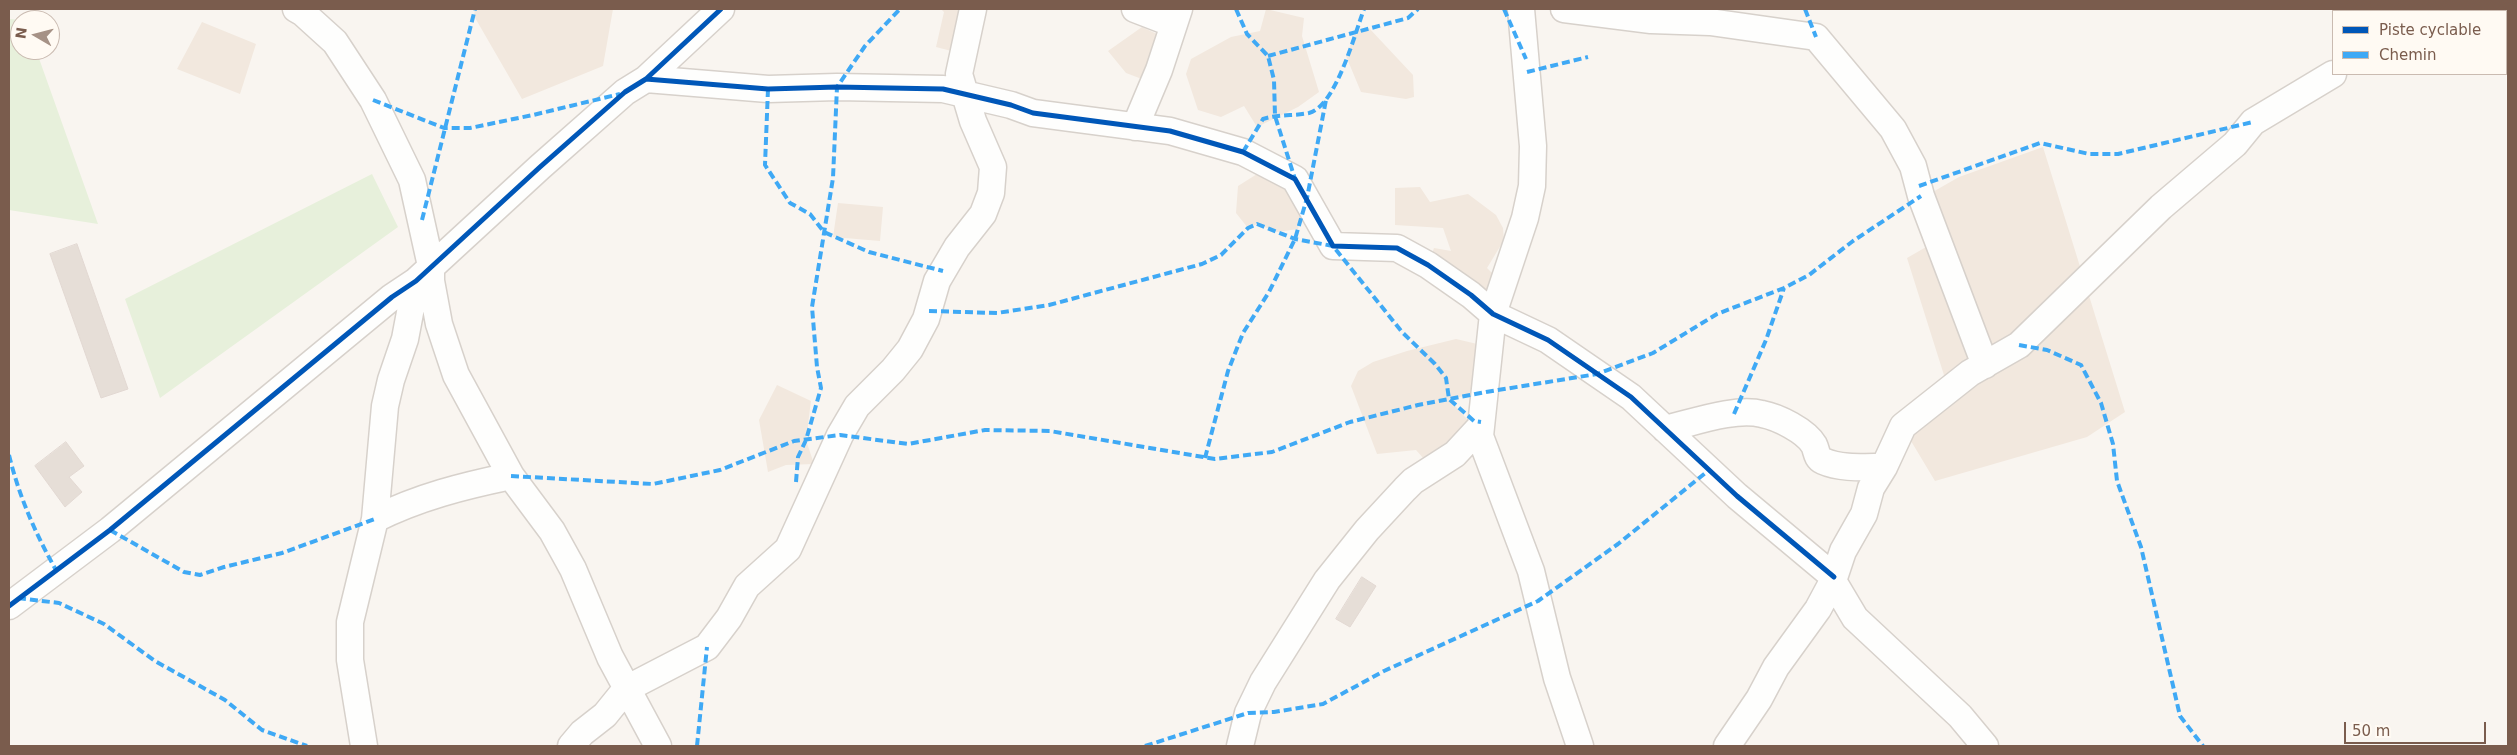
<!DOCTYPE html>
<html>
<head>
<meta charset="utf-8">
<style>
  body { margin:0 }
  #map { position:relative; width:2517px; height:755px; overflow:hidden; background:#f9f5f0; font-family:"DejaVu Sans",sans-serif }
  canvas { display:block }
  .frame { position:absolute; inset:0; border:10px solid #7a5c4d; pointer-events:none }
  .legend { position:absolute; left:2332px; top:10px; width:175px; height:65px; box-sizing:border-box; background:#fffaf3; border:1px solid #cabbb1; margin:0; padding:6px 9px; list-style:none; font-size:15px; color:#7a5c4d }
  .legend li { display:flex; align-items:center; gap:10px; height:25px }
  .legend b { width:25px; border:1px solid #cabbb1 }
  .north { position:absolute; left:10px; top:10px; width:50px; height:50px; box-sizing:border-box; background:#fffaf3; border:1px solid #cabbb1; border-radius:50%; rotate:278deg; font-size:14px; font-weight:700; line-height:20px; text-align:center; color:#7a5c4d }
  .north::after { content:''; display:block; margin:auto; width:18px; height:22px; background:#a69286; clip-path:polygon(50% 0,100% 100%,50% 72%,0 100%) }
  .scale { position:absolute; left:2344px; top:722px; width:142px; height:22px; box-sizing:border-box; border:2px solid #7a5c4d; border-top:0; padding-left:6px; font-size:15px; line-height:18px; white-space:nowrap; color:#7a5c4d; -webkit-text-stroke:4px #fffaf3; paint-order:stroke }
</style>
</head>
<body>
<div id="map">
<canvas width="2517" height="755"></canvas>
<div class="frame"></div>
<ul class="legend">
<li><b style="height:6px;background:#0057b8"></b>Piste cyclable</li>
<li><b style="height:6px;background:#3fa9f5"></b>Chemin</li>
</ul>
<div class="north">N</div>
<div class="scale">50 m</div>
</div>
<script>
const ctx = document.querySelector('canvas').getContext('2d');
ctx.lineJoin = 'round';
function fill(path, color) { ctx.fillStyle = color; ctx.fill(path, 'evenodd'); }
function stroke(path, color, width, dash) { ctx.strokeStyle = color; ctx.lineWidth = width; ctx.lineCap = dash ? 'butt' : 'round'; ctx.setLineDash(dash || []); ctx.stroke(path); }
const residential = new Path2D(`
  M475,9H613L603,66L522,99L474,16Z
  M941,9H973L963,54L936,47L944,12Z
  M1266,9L1304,18L1302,36L1319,92L1298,107L1257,127L1244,106L1221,117L1198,110L1186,74L1191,59L1231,37L1260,31Z
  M202,22L256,44L240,94L177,69Z
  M1142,27L1176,43L1163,87L1126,73L1108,51Z
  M1369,28L1413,75L1414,97L1406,99L1361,92L1346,56L1356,31Z
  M2043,147L2125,412L2087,437L1935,481L1905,431L1949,391L1907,258L1933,243L1924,197L1959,177Z
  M1265,169L1307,198L1298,229L1277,232L1257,224L1248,228L1236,213L1238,186Z
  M1420,187L1430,202L1468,194L1496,215L1503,228L1504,240L1487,268L1503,284L1493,314L1428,265L1434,248L1451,251L1443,228L1395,225V188Z
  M838,203L883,207L880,241L833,237Z
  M1456,339L1490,347L1486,392L1449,399L1474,427L1432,468L1416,450L1377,454L1351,386L1358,371L1373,362L1407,351Z
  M777,385L811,401L806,440L814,464L786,465L768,472L759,420Z`);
const green = new Path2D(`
  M9,19L20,20V50H36L98,224L9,210Z
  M372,174L398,227L160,398L125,299Z`);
const building = new Path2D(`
  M77,244L128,389L101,398L50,254Z
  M66,442L84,466L69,477L82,492L65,507L35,466Z
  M1362,577L1376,586L1350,627L1336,619Z`);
const minor = new Path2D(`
  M296,9L303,13L335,42L373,100L412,180L431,266V281L439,324L456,375L511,476L552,531L573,569L610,657L658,746
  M1135,9L1174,24
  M1521,9L1533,146L1532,186L1525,218L1493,314L1480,436L1531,571L1557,678L1580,746
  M1564,9L1651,20L1710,22L1816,37L1893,129L1913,166L1921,196L1985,365
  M2422,11L2425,9
  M646,79L768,89L837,87L943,89L1011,105L1033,113L1170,131L1243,152L1295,179L1333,246L1397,248L1428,265L1471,295L1493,314L1548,340L1631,397L1737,496L1834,577
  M1135,127L1159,70L1179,9
  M1665,429C1692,423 1735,407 1762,414C1778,417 1806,431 1814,445C1817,451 1816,458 1823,461C1841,469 1865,467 1884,467
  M375,519C419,497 463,486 511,476
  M1833,581L1855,618L1960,716L1985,746
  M9,606L110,530L392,297L416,281L540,167L625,92L646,79L721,9
  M364,746L350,660V622L375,519L385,406L391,380L405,339L416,281
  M571,746L582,733L605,715L626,689L707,647L729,618L747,586L788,549L840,435L857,406L893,370L910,349L926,319L937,281L957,247L983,214L991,193L993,167L973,121L959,74L973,9
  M1240,746L1248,713L1263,682L1327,580L1367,530L1405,489L1413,481L1455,454L1480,427
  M1727,746L1759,699L1776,667L1818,609L1833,581L1843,551L1864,514L1871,488L1884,467L1903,426L1970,373L2019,345L2161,207L2235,144L2253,122L2333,74`);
const quiet = new Path2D(`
  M1236,9L1247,34L1268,56L1274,80L1275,116L1295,179
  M1504,9L1526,59
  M1805,9L1816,37
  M1268,56L1408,18L1418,9
  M1527,72L1588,57
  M768,89L765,165L790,203L810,214L824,232L869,252L943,271
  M373,100L444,128H470L533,115L620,94
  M1243,152L1263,119C1279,114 1294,116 1309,113C1336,106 1355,33 1364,9
  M1919,186L2040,143L2089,154H2118L2253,122
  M422,220L475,9
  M929,311L997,313L1049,305L1202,264L1221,255L1248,228L1257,224L1295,239L1333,246L1402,332L1435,364L1446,378L1449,399L1474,421L1481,422
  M2019,345L2047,350L2081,365L2101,403L2113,444L2117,481L2141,547L2180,716L2203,746
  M1734,414L1766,340L1784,288
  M9,455C19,496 35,533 56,570
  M1205,458L1228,371L1243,333L1269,292L1295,239L1307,198L1326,100
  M511,476L653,484L720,470L794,441L840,435L908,444L985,430L1050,431L1215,459L1272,452L1350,422L1418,405L1486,392L1597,374L1653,353L1717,314L1784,288L1809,275L1853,241L1921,196
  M796,482L798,457L806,440L821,388L817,367L812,307L833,178L837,87L865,46L900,9
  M110,530L184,572L200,575L224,567L282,553L375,519
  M18,598L59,603L104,624L155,661L225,700L262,730L307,746
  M697,746L707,647
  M1145,746L1248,713L1274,712L1323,704L1384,671L1538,601L1618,544L1709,470`);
const cycleway = new Path2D(`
  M646,79L768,89L837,87L943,89L1011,105L1033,113L1170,131L1243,152L1295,179L1333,246L1397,248L1428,265L1471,295L1493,314L1548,340L1631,397L1737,496L1834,577
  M9,606L110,530L392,297L416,281L540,167L625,92L646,79L721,9`);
fill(residential, '#f2e8de');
fill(green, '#e7f0db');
fill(building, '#e6ded7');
stroke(building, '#e2d8d2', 1);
stroke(minor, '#d7d1cb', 29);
stroke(minor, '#fefefd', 26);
stroke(quiet, '#3fa9f5', 4, [8, 4]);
stroke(cycleway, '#0057b8', 5);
</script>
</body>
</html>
